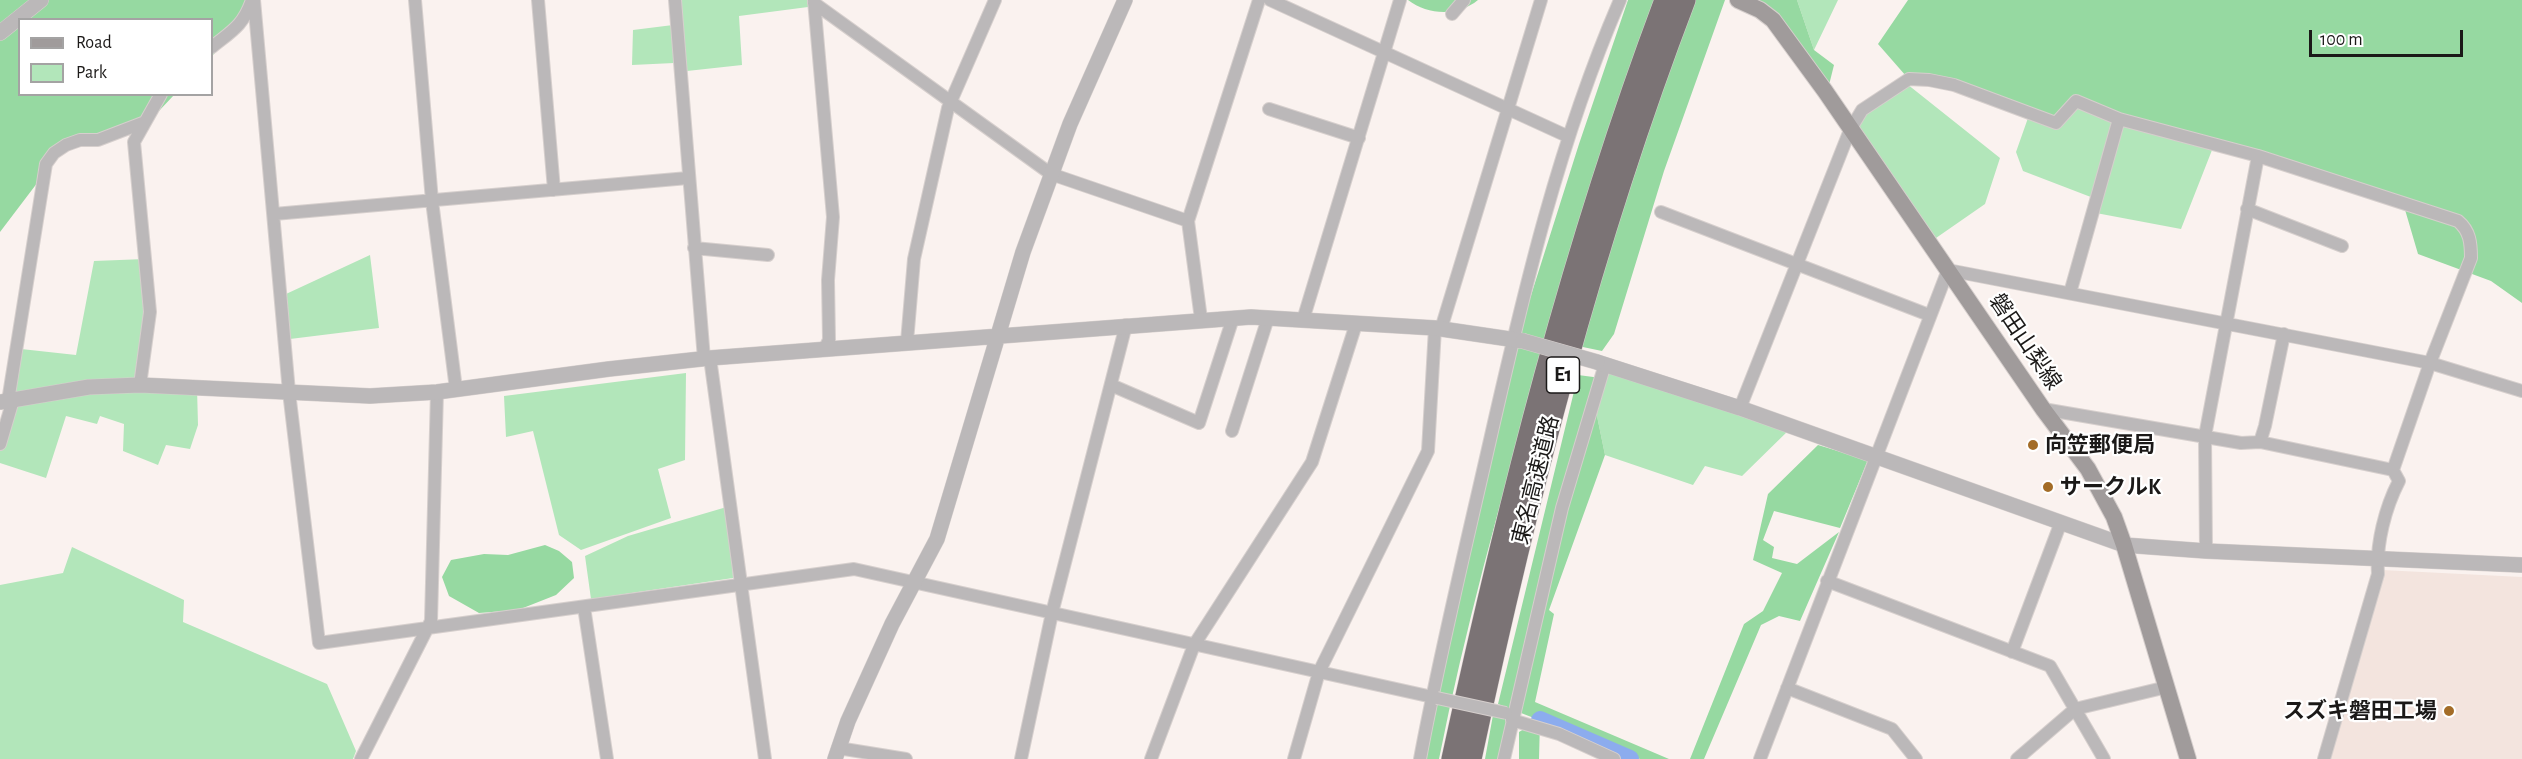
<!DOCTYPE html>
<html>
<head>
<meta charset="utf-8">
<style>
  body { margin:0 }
  #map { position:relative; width:2522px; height:759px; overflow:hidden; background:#faf2ef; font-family:"Alegreya Sans",sans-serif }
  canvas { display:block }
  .legend { position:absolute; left:18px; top:18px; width:195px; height:78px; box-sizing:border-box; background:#fff; border:2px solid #a4a3a3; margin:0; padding:8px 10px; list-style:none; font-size:18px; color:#1b1918 }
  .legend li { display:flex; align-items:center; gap:12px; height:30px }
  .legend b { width:30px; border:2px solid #a4a3a3 }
  .scale { position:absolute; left:2309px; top:30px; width:154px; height:27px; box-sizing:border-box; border:3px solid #1b1918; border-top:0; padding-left:8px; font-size:18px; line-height:21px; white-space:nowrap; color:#1b1918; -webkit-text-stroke:4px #fff; paint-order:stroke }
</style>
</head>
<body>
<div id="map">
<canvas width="2522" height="759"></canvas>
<ul class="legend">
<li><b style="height:8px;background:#a09b9b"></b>Road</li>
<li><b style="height:16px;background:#b2e6ba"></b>Park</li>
</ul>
<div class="scale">100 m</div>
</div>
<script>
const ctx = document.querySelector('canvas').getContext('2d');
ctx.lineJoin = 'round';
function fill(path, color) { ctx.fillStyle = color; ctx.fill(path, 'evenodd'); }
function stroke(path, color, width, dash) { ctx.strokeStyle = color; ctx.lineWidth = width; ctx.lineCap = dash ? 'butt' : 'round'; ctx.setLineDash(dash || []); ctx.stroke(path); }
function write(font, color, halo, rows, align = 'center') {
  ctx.font = font + ' "Alegreya Sans","Noto Sans JP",sans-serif'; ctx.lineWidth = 4.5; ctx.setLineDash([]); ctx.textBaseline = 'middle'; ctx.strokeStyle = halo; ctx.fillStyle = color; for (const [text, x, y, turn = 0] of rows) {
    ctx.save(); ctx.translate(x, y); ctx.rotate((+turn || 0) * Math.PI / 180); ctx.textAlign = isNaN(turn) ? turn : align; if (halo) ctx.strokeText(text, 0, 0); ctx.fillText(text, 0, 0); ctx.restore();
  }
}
const built = new Path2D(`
  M2382,570L2522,577V759H2326Z`);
const green = new Path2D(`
  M681,0H808V7L739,16L742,65L687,71Z
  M1797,0H1838L1814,50Z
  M673,25L674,63L632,65L633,30Z
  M1907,84L2000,158L1985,204L1936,238L1856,127L1865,109Z
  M2079,103L2214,145L2181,229L2096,213V199L2023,171L2016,152L2028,118Z
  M370,255L379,328L290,339L286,294Z
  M145,259L150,312L140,381L197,388L198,425L190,449L166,445L158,465L123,451L124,424L100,416L97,424L66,416L46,478L0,463V444L12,348L76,355L94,261Z
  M1611,366L1792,427L1742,476L1705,466L1693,485L1605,455L1597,416L1601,378Z
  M686,373L685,460L658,469L671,518L581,550L559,535L533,431L506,437L504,396Z
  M730,506L733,578L591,599L585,556L628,536Z
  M72,547L184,600L183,622L327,684L356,751L353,759H0V585L63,573Z`);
const forest = new Path2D(`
  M0,0H256L240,26L212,56V20H20V94L174,95L142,129L66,145L0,232Z
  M1408,0H1478C1457,17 1428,15 1408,0Z
  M1628,0H1656C1576,251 1491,501 1439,759H1426L1434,711L1520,330L1579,144Z
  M1692,0H1725L1664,171L1614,334L1602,351L1578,346Z
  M1744,0H1797L1814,50L1834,65L1828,89Z
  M1908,0H2522V303L2491,281L2418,254L2401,196L2076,101L2056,123L1906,76L1878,44Z
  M1578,375L1601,378L1597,416L1605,455L1549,610L1554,614L1535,702L1669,759H1640L1540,721L1539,759H1519V732L1539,720L1498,704Z
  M1818,445L1868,460L1840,528L1774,511L1763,540L1774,547L1772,558L1797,564L1839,532L1800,621L1779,616L1761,625L1704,759H1690L1744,624L1763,611L1782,573L1753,560L1768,494Z
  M545,545L559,551L572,562L574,578L556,595L518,610L479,613L449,596L442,577L451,560L484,554L508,555Z
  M1493,715L1508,718L1500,759H1485Z`);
const river = new Path2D(`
  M1540,720L1630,759`);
const minor = new Path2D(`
  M254,0L289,392L319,643L854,569L1437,698
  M415,0L432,201L456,389
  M538,0L554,190
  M675,0L704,359
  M814,0L833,217L828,280L829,340L825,348
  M1270,0L1567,136
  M814,3L1051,174L1188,221
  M1452,14L1464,0
  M212,47C232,31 243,26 252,0
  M1269,109L1359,138
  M2247,209L2342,246
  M1661,212L1929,315
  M274,214L688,178
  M694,248L768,255
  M2070,293L2119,119
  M1201,319L1188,221L1259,0
  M1303,320L1400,0
  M1441,329L1541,0
  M907,342L914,259L948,108L995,0
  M710,358L765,759
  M140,385L150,312L134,142L161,94
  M1111,385L1199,423L1233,318
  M8,401L46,164L54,153L66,145L80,140H98L145,122
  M1740,408L1850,130L1862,110L1909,79L1929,80L1954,85L2056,123L2076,101L2119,119L2258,156L2458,221C2470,231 2471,243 2471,258L2430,363L2393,470L2399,481C2385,508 2376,544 2378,574L2324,759
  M2043,409L2241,443L2260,442L2393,470
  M1232,431L1268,318
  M2260,442L2265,426L2284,334
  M0,444L13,400
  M2206,551L2205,436L2258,156
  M1827,581L2050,666L2104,759
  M584,607L607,759
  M2012,652L2061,522
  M1787,688L1892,729L1916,759
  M1512,720L1559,734L1614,759
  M838,748L906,759
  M361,759L431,621L437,392
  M1021,759L1052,613L1126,325
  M1151,759L1194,645L1312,462L1356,324
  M1294,759L1319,672L1428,451L1435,328
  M1420,759C1440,652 1466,546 1490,440C1524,290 1559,141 1620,0
  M1504,759L1562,508L1605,364
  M1760,759L1948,270L2430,363L2522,391
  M2017,759L2075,709L2167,687`);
const tertiary = new Path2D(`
  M0,33L41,0
  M1597,362L1740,408L2124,545L2206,551L2522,565
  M0,402L89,387L140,385L370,396L437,392L609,369L710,358L1251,317L1435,328L1523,341
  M835,759L848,721L892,624L937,539L1023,252L1070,124L1125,0`);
const secondary = new Path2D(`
  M1738,0L1760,10L1773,20L1825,91L2043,409L2088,469L2114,517L2124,545L2188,759`);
const motorway = new Path2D(`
  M1452,759C1508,502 1572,247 1665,0
  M1471,759C1526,502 1591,246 1685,0`);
const minorBridge = new Path2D(`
  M1437,698L1506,713`);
const tertiaryBridge = new Path2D(`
  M1523,341L1597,362`);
const markers = [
  [2033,445,6,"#a36c27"],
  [2048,487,6,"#a36c27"],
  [2449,711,6,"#a36c27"]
];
const shields = [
  [1563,375,33]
];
const shieldNames = [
  ["E1",1563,375]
];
const streetNames = [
  ["磐田山梨線",2025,342,56],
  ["東名高速道路",1536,480,-76]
];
const poiNames = [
  ["向笠郵便局",2045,445],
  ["サークルK",2060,487],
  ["スズキ磐田工場",2437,711,"right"]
];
fill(built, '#f3e4de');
fill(green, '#b2e6ba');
fill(forest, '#96d9a1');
stroke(river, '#8cacee', 18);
stroke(minor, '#d6cfcd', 14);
stroke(tertiary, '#d6cfcd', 16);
stroke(secondary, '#d6cfcd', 18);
stroke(motorway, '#d6cfcd', 22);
stroke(minor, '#bbb8b9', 12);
stroke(tertiary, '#bbb8b9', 15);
stroke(secondary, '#a09b9b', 16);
stroke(motorway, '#7b7375', 21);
stroke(minorBridge, '#d6cfcd', 14, []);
stroke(tertiaryBridge, '#d6cfcd', 16, []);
stroke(minorBridge, '#bbb8b9', 12);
stroke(tertiaryBridge, '#bbb8b9', 15);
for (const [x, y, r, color] of markers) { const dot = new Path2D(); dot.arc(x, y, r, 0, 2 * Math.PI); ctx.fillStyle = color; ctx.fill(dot); stroke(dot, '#fff', 2); }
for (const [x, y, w] of shields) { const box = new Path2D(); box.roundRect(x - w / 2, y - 18, w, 36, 4.5); ctx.fillStyle = '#fff'; ctx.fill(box); stroke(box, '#1b1918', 1.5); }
write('bold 21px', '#1b1918', null, shieldNames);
write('22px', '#1b1918', '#fff', streetNames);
write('bold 22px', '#1b1918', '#fff', poiNames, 'left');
</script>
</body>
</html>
